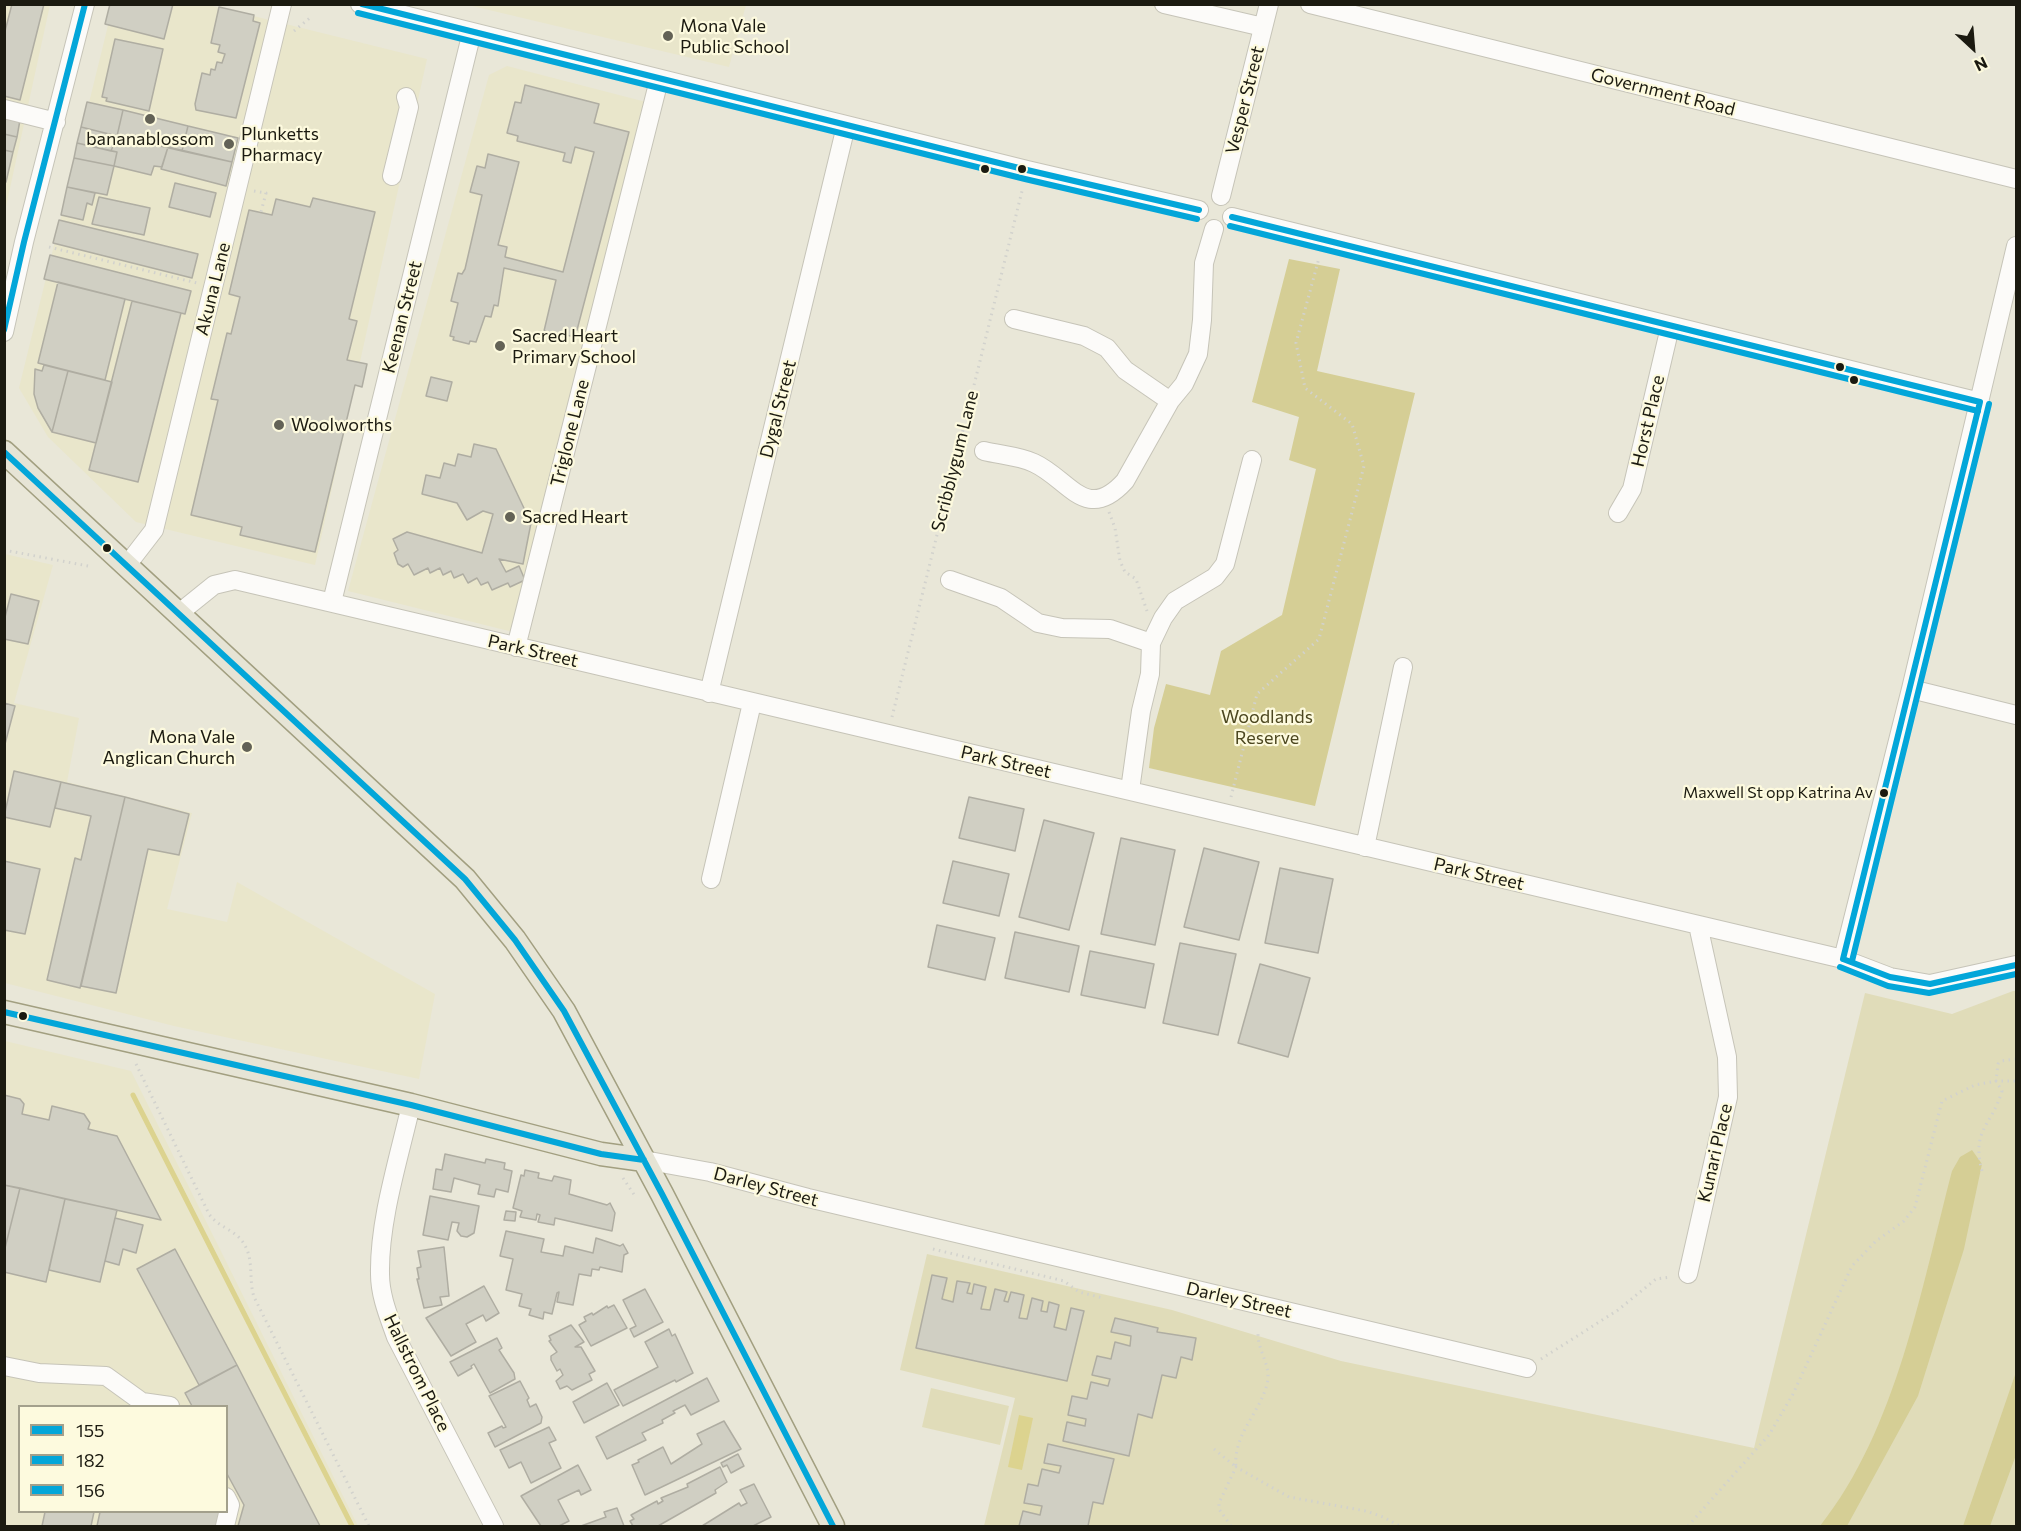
<!DOCTYPE html>
<html>
<head>
<meta charset="utf-8">
<style>
  body { margin:0 }
  #map { position:relative; width:2021px; height:1531px; overflow:hidden; background:#e9e7d8; font-family:Commissioner,sans-serif }
  canvas { display:block }
  .frame { position:absolute; inset:0; border:6px solid #1b1a10; pointer-events:none }
  .legend { position:absolute; left:18px; top:1405px; width:210px; height:108px; box-sizing:border-box; background:#fdfade; border:2px solid #a3a08c; margin:0; padding:8px 10px; list-style:none; font-size:18px; color:#1b1a10 }
  .legend li { display:flex; align-items:center; gap:12px; height:30px }
  .legend b { width:30px; border:2px solid #a3a08c }
  .north { position:absolute; left:1943px; top:18px; width:60px; height:60px; -webkit-text-stroke:4px #fdfade; paint-order:stroke; rotate:154deg; font-size:16px; font-weight:700; line-height:24px; text-align:center; color:#1b1a10 }
  .north::after { content:''; display:block; margin:auto; width:21px; height:27px; background:#1b1a10; clip-path:polygon(50% 0,100% 100%,50% 72%,0 100%) }
</style>
</head>
<body>
<div id="map">
<canvas width="2021" height="1531"></canvas>
<div class="frame"></div>
<ul class="legend">
<li><b style="height:8px;background:#03a6d9"></b>155</li>
<li><b style="height:8px;background:#03a6d9"></b>182</li>
<li><b style="height:8px;background:#03a6d9"></b>156</li>
</ul>
<div class="north">N</div>
</div>
<script>
const ctx = document.querySelector('canvas').getContext('2d');
ctx.lineJoin = 'round';
function fill(path, color) { ctx.fillStyle = color; ctx.fill(path, 'evenodd'); }
function stroke(path, color, width, dash) { ctx.strokeStyle = color; ctx.lineWidth = width; ctx.lineCap = dash ? 'butt' : 'round'; ctx.setLineDash(dash || []); ctx.stroke(path); }
function write(font, color, halo, rows, align = 'center') {
  ctx.font = font + ' Commissioner,sans-serif'; ctx.lineWidth = 4.5; ctx.setLineDash([]); ctx.textBaseline = 'middle'; ctx.strokeStyle = halo; ctx.fillStyle = color; for (const [text, x, y, turn = 0] of rows) {
    ctx.save(); ctx.translate(x, y); ctx.rotate((+turn || 0) * Math.PI / 180); ctx.textAlign = isNaN(turn) ? turn : align; if (halo) ctx.strokeText(text, 0, 0); ctx.fillText(text, 0, 0); ctx.restore();
  }
}
const built = new Path2D(`
  M5,5H50L5,211Z
  M113,5H209L427,59L315,565L136,522L48,437L19,388Z
  M468,5H746L729,67Z
  M507,66L646,102L513,632L348,591L489,75Z
  M5,554L53,565L14,703L79,718L67,782L192,813L167,909L227,922L237,882L435,994L419,1079L174,1026L5,983Z
  M5,1041L131,1071L358,1526H5ZM20,1406H226V1512H20Z`);
const green = new Path2D(`
  M2013,991H2016V1526H984L1015,1398L900,1370L927,1254L1172,1310L1341,1361L1754,1448L1865,993L1952,1014Z
  M931,1388L1009,1406L1000,1445L922,1427Z`);
const forest = new Path2D(`
  M1289,259L1340,269L1317,371L1415,393L1315,806L1149,768L1154,728L1166,684L1210,695L1221,651L1282,615L1316,469L1289,460L1299,417L1252,402Z
  M1972,1150L1982,1164L1964,1249L1918,1396L1847,1526H1820C1897,1429 1921,1289 1952,1171L1960,1157Z
  M2016,1372V1455L1990,1526H1963Z`);
const water = new Path2D(`
  M1019,1415L1033,1418L1022,1470L1008,1467Z`);
const stream = new Path2D(`
  M133,1095L352,1526`);
const building = new Path2D(`
  M12,4H44L20,100L4,96V35Z
  M110,4H173L164,39L105,24Z
  M219,7L254,15L253,21L260,23L236,118L196,110L195,104L202,73L210,75L211,69L215,70L217,62L222,63L225,54L218,52L220,45L211,43Z
  M115,39L163,49L149,111L106,101L107,98L102,97Z
  M525,85L599,104L594,123L629,132L577,330H573L571,336L564,335L565,328L563,336L544,331L556,280L504,268L498,306L494,305L491,317L485,316L476,342L470,341L469,344L453,340L454,337L450,336L458,303L451,301L458,273L462,274L465,269L482,195L470,192L477,166L485,168L488,154L519,162L498,245L507,247L505,257L563,272L594,152L575,147L571,163L563,161L565,153L517,141L518,136L507,133L515,102L521,103Z
  M87,102L123,110L117,136L81,127Z
  M123,110L188,126L182,151L117,136Z
  M4,117L20,120L17,137L4,134Z
  M188,126L238,138L232,162L182,151Z
  M81,127L117,136L111,151L77,143Z
  M4,134L17,137L13,152L4,150Z
  M117,136L168,147L162,167L154,166L151,175L114,166L117,152L111,151Z
  M77,143L117,152L114,166L74,158Z
  M168,147L232,162L226,186L161,169Z
  M4,150L13,152L6,182L4,181Z
  M74,158L114,166L107,195L67,187Z
  M175,183L216,193L210,217L169,207Z
  M67,187L95,193L92,205L87,203L83,220L61,215Z
  M99,197L150,208L144,235L92,224Z
  M313,198L375,212L349,319L357,321L347,360L367,364L362,387L355,385L315,552L240,535L242,527L191,515L218,400L211,399L227,333L231,334L240,297L229,294L249,210L272,215L276,199L310,207Z
  M59,220L198,254L192,278L53,243Z
  M50,255L191,291L185,314L44,279Z
  M58,282L125,299L105,380L38,363Z
  M132,301L181,313L138,482L89,470Z
  M44,365L68,371L52,432L38,408L34,394L35,369L42,371Z
  M68,371L112,382L96,443L52,432Z
  M431,377L452,382L447,401L426,396Z
  M474,444L496,449L531,523L523,564L499,559L506,572L519,566L525,580L510,587L508,583L492,590L488,582L481,585L477,578L468,583L463,574L454,578L451,571L443,575L440,568L430,573L428,568L414,575L408,564L403,567L398,564L394,553L398,550L393,539L407,532L482,553L493,514L483,511L467,520L457,503L422,494L426,475L440,478L444,463L455,466L458,454L471,457Z
  M11,594L39,601L28,644L4,639V621Z
  M4,703L15,706L5,744H4Z
  M14,771L61,782L50,827L4,817Z
  M61,782L125,797L80,988L47,980L75,858L81,860L91,816L55,808Z
  M125,797L189,814L179,855L148,849L116,993L81,986Z
  M969,797L1024,809L1015,851L959,838Z
  M1044,820L1094,833L1069,930L1019,917Z
  M1121,838L1175,850L1155,945L1101,934Z
  M1204,848L1259,862L1239,940L1184,927Z
  M4,861L40,869L25,934L4,930Z
  M953,861L1009,874L999,916L943,903Z
  M1280,868L1333,879L1318,953L1265,943Z
  M937,925L995,938L985,980L928,967Z
  M1015,932L1079,946L1069,992L1005,978Z
  M1180,943L1236,954L1218,1035L1163,1023Z
  M1090,951L1154,964L1145,1008L1081,995Z
  M1260,964L1310,978L1288,1057L1238,1043Z
  M4,1095L20,1099L24,1104L22,1114L49,1120L52,1106L84,1114L90,1123L88,1129L117,1136L161,1220L4,1185Z
  M445,1154L485,1163L486,1159L505,1163L504,1169L512,1171L508,1192L496,1189L494,1197L478,1194L480,1185L454,1178L451,1192L433,1189L436,1169L442,1170Z
  M525,1170L539,1173L538,1178L552,1181L554,1176L571,1180L569,1194L607,1205L610,1203L615,1213L612,1231L555,1218L554,1225L538,1222L540,1215L537,1214L536,1220L520,1217L522,1211L513,1208L521,1175L524,1176Z
  M4,1185L20,1188L4,1252Z
  M20,1188L65,1199L46,1282L4,1272V1252Z
  M430,1196L479,1206L474,1233L467,1237L461,1236L457,1231L459,1223L452,1222L448,1240L423,1235Z
  M65,1199L117,1210L100,1282L49,1270Z
  M506,1211L516,1212L515,1221L504,1220Z
  M115,1218L143,1225L136,1253L123,1249L119,1265L105,1261Z
  M506,1231L544,1239L541,1252L563,1256L565,1246L593,1253L596,1238L620,1246L623,1244L628,1253L624,1255L622,1272L600,1267L599,1270L592,1269L591,1276L579,1274L573,1305L557,1302L559,1292L557,1293L552,1314L544,1312L543,1319L529,1315L531,1309L519,1306L522,1294L506,1290L513,1259L500,1256Z
  M444,1247L449,1296L440,1297L442,1305L424,1308L417,1279H419L417,1268L421,1267L418,1251Z
  M175,1249L237,1365L199,1385L137,1269Z
  M932,1275L947,1278L942,1299L953,1302L957,1281L970,1283L967,1293L972,1294L974,1284L986,1287L981,1309L990,1310L995,1289L1007,1292L1004,1301L1008,1302L1011,1292L1024,1295L1019,1318L1027,1319L1032,1298L1043,1301L1041,1311L1047,1312L1049,1302L1059,1305L1054,1327L1066,1330L1071,1308L1084,1311L1067,1381L916,1348Z
  M484,1286L499,1313L486,1321L483,1315L466,1324L476,1342L451,1356L426,1318Z
  M645,1289L663,1322L634,1337L630,1329L636,1326L623,1300Z
  M614,1305L627,1328L591,1346L579,1325L586,1321L584,1317L592,1313L593,1315L607,1306L608,1308Z
  M1115,1318L1158,1328L1157,1332L1196,1338L1192,1360L1181,1357L1176,1378L1162,1375L1152,1418L1138,1414L1129,1456L1063,1441L1067,1422L1085,1426L1086,1419L1068,1415L1072,1396L1087,1399L1091,1382L1108,1386L1110,1379L1092,1375L1097,1356L1111,1359L1115,1342L1130,1346L1131,1336L1111,1332Z
  M571,1325L584,1342L575,1347H581L595,1371L589,1374L592,1380L572,1390L567,1386L560,1389L556,1381L563,1375L560,1369L557,1371L551,1360V1356L557,1352L549,1341L551,1340L549,1336Z
  M669,1329L672,1336L675,1334L693,1373L676,1382L675,1380L623,1406L614,1390L658,1367L645,1342Z
  M497,1338L502,1348L499,1350L514,1373L515,1379L490,1393L474,1364L471,1366L472,1368L458,1376L450,1362Z
  M237,1365L320,1526H238L244,1505L226,1472V1406H192L185,1393Z
  M707,1378L719,1401L691,1415L685,1405L673,1411L675,1413L662,1420L663,1423L642,1433L646,1440L607,1459L596,1437Z
  M520,1381L529,1398L527,1400L530,1407L536,1404L542,1417L541,1423L495,1447L488,1433L502,1426L503,1428L506,1427L489,1396Z
  M607,1383L619,1405L584,1423L573,1402Z
  M724,1421L741,1449L645,1495L632,1465L639,1462L638,1460L663,1447L671,1464L702,1444L697,1434Z
  M549,1427L556,1440L549,1443L561,1468L531,1483L521,1462L509,1468L500,1450Z
  M1048,1444L1114,1459L1103,1504L1093,1502L1088,1526H1019L1023,1511L1040,1515L1042,1506L1024,1503L1028,1484L1038,1486L1042,1469L1059,1473L1061,1466L1044,1463Z
  M738,1454L744,1466L731,1473L727,1465L723,1467L721,1463Z
  M578,1465L591,1490L581,1495L579,1490L558,1500L569,1521L559,1526H541L521,1496Z
  M720,1467L727,1482L715,1490L716,1493L658,1526H633L630,1521L634,1519L631,1515L657,1501L658,1504L663,1501L661,1498L688,1487L687,1484Z
  M754,1484L771,1517L753,1526H702L739,1503L741,1506L747,1503L740,1490Z
  M617,1508L624,1526H581L606,1517L604,1512Z
  M45,1512H94L91,1526H42Z
  M100,1512H222L219,1526H97Z`);
const path = new Path2D(`
  M294,31L311,17
  M254,191L266,193L261,212
  M49,247L197,283
  M1109,512L1115,528L1120,561L1125,572L1136,579L1147,611
  M4,550L88,566
  M892,717L1023,187
  M1231,797L1257,694L1319,639L1364,466L1352,424L1305,388L1296,343L1319,258
  M2016,1059L2001,1061L1998,1064L1996,1081H2016
  M136,1064L209,1214C218,1227 233,1229 242,1241C255,1258 248,1278 254,1297L369,1526
  M623,1178L635,1196
  M933,1249L1064,1281L1079,1292L1103,1298
  M1541,1359L1618,1310L1656,1279L1671,1277
  M1214,1449L1236,1467C1233,1434 1260,1413 1267,1384C1272,1366 1258,1352 1258,1334
  M1231,1526L1219,1509V1503L1236,1467L1289,1497L1366,1511L1383,1517L1400,1526
  M1688,1526L1769,1435L1793,1394L1852,1266L1876,1241L1904,1221L1915,1207L1942,1101L1975,1085L1996,1081L2002,1091C1992,1126 1971,1129 1982,1171`);
const minor = new Path2D(`
  M360,4L1027,170L1199,210
  M1164,4L1263,27
  M1310,4L2016,179
  M4,109L56,122
  M392,176L409,107L406,97
  M1221,196L1269,4
  M1232,217L1980,402
  M1014,319L1084,336L1107,348L1125,370L1170,401
  M4,332L24,242L85,4
  M984,451C1000,455 1019,456 1034,463C1069,479 1086,524 1125,481L1170,401L1184,384L1198,354L1202,320L1204,263L1214,229
  M1618,513L1632,489L1670,327
  M127,565L154,530L282,4
  M950,580L1001,598L1038,623L1062,628L1110,629L1151,643
  M332,602L472,32
  M178,614L214,585L235,580L1843,959L1890,977L1930,984L2016,965
  M516,647L659,80
  M1911,689L2016,715
  M709,693L846,126
  M1130,790L1141,711L1150,674L1151,643L1163,618L1175,601L1215,577L1225,564L1252,460
  M1365,847L1403,667
  M711,879L752,703
  M1843,959L1911,689L2016,246
  M411,1105C399,1158 379,1220 380,1274C380,1296 389,1317 396,1337L494,1526
  M644,1160L710,1172L808,1198L1527,1368
  M1688,1274L1728,1097L1727,1057L1698,925
  M4,1366L39,1373L106,1376L142,1402L170,1406
  M225,1526L230,1505L226,1497`);
const major = new Path2D(`
  M4,452L465,879L515,940L564,1011L662,1194L833,1526
  M4,1012L411,1105L601,1154L644,1160`);
const bus1 = new Path2D(`
  M362,4L1027,170L1199,210
  M1232,217L1980,402
  M4,330L24,242L85,4
  M1843,959L1980,402
  M1843,959L1890,977L1930,984L2016,965`);
const bus2 = new Path2D(`
  M358,13L1025,179L1197,219
  M1230,226L1978,411
  M1852,961L1989,404
  M1840,967L1888,986L1929,993L2016,974`);
const bus3 = new Path2D(`
  M4,452L465,879L515,940L564,1011L662,1194L833,1526
  M4,1012L411,1105L601,1154L644,1160`);
const markers = [
  [668,36,6,"#636256"],
  [150,119,6,"#636256"],
  [229,144,6,"#636256"],
  [985,169,5,"#1b1a10"],
  [1022,169,5,"#1b1a10"],
  [500,346,6,"#636256"],
  [1840,367,5,"#1b1a10"],
  [1854,380,5,"#1b1a10"],
  [279,425,6,"#636256"],
  [510,517,6,"#636256"],
  [107,548,5,"#1b1a10"],
  [247,747,6,"#636256"],
  [1884,793,5,"#1b1a10"],
  [23,1016,5,"#1b1a10"]
];
const busNames = [
  ["Maxwell St opp Katrina Av",1873,793]
];
const poiNames = [
  ["Mona Vale",680,26],
  ["Public School",680,47],
  ["Plunketts",241,134],
  ["Pharmacy",241,155],
  ["bananablossom",150,139,"center"],
  ["Sacred Heart",512,336],
  ["Primary School",512,357],
  ["Woolworths",291,425],
  ["Sacred Heart",522,517],
  ["Mona Vale",235,737,"right"],
  ["Anglican Church",235,758,"right"]
];
const streetNames = [
  ["Government Road",1663,92,14],
  ["Vesper Street",1245,100,-76],
  ["Akuna Lane",213,289,-76],
  ["Keenan Street",402,317,-76],
  ["Dygal Street",778,409,-76],
  ["Horst Place",1648,421,-77],
  ["Triglone Lane",570,433,-76],
  ["Scribblygum Lane",955,461,-76],
  ["Park Street",533,651,13],
  ["Park Street",1006,762,13],
  ["Park Street",1479,874,13],
  ["Kunari Place",1715,1153,-77],
  ["Darley Street",766,1187,15],
  ["Darley Street",1239,1300,13],
  ["Hallstrom Place",417,1373,64]
];
const parkNames = [
  ["Woodlands",1267,717],
  ["Reserve",1267,738]
];
fill(built, '#e9e6cb');
fill(green, '#e0dcb9');
fill(forest, '#d5ce95');
fill(water, '#dcd38f');
stroke(stream, '#dcd38f', 5);
fill(building, '#d0cfc3');
stroke(building, '#afada2', 1.5);
stroke(minor, '#c6c4b8', 20);
stroke(major, '#a29f80', 25);
stroke(path, '#d2d2cd', 3, [1.5, 4.5]);
stroke(minor, '#fcfbf9', 18);
stroke(major, '#e6e4d5', 22);
stroke(bus1, '#03a6d9', 6);
stroke(bus2, '#03a6d9', 6);
stroke(bus3, '#03a6d9', 6);
for (const [x, y, r, color] of markers) { const dot = new Path2D(); dot.arc(x, y, r, 0, 2 * Math.PI); ctx.fillStyle = color; ctx.fill(dot); stroke(dot, '#fdfade', 2); }
write('16px', '#1b1a10', '#fdfade', busNames, 'right');
write('18px', '#1b1a10', '#fdfade', poiNames, 'left');
write('18px', '#1b1a10', '#fdfade', streetNames);
write('18px', '#4c4720', '#fdfade', parkNames);
</script>
</body>
</html>
